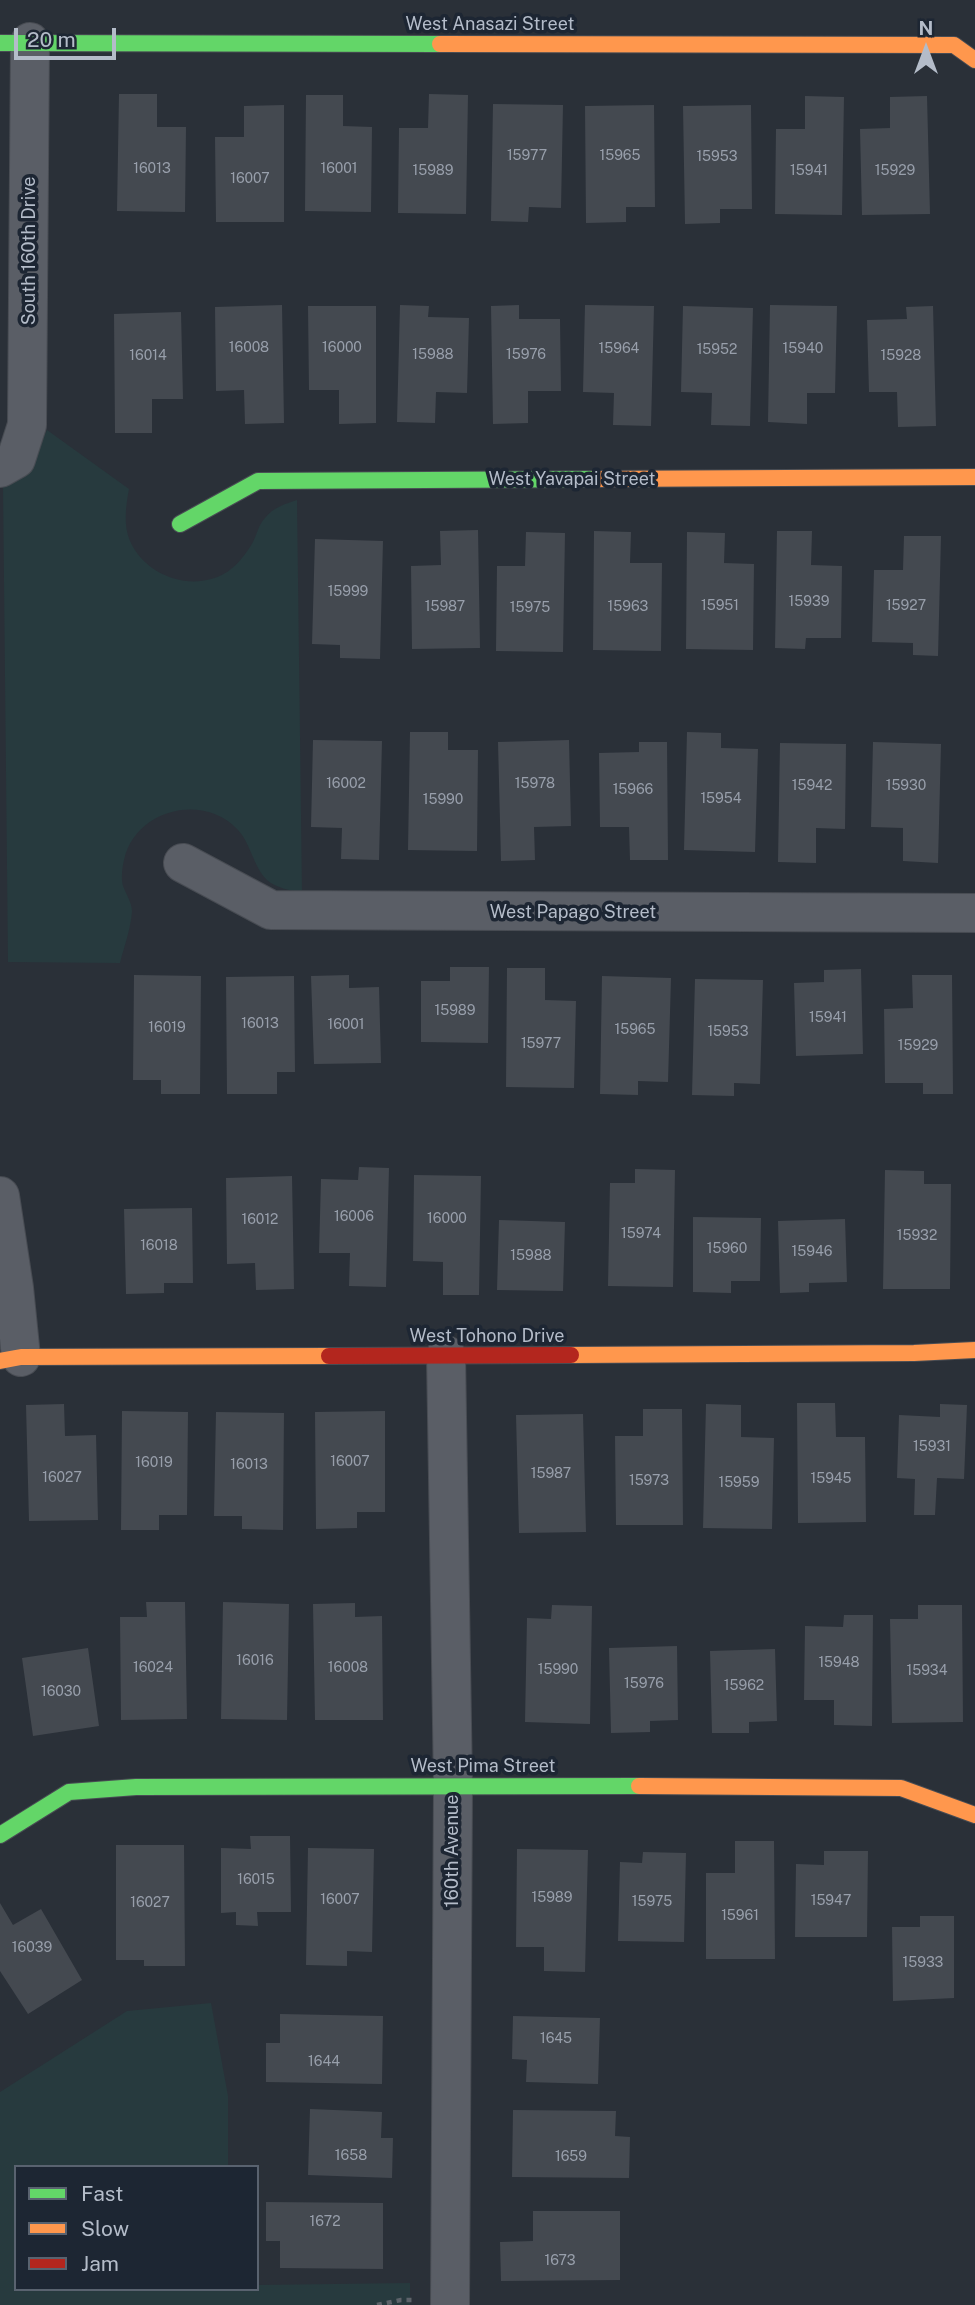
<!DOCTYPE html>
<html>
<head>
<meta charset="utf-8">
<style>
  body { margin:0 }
  #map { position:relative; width:975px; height:2305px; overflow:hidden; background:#2a3038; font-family:"Public Sans",sans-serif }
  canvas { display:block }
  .legend { position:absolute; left:14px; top:2165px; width:245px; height:126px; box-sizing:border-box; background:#1d2633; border:2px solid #59626f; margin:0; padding:9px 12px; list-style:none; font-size:21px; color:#b4bcc9 }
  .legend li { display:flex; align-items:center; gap:14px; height:35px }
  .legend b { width:35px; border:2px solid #59626f }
  .north { position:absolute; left:891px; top:14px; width:70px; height:70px; -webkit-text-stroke:5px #1d2633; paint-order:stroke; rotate:0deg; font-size:19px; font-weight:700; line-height:28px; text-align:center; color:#b4bcc9 }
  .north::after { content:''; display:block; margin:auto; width:24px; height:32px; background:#b4bcc9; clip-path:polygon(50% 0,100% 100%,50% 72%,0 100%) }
  .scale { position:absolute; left:14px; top:28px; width:102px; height:32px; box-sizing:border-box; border:4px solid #b4bcc9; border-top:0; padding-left:9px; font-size:21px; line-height:24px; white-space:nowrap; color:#b4bcc9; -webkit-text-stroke:5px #1d2633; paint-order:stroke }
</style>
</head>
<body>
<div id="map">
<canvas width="975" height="2305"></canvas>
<ul class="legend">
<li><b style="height:9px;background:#63d668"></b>Fast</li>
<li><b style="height:9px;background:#ff974d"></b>Slow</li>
<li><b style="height:9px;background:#b3261e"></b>Jam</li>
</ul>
<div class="north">N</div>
<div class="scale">20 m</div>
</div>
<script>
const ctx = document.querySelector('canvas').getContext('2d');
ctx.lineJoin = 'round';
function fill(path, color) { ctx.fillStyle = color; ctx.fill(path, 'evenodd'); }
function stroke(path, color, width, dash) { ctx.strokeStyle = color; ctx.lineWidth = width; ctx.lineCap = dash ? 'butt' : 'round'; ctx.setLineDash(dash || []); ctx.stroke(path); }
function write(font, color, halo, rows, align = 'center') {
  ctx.font = font + ' "Public Sans",sans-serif'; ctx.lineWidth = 7; ctx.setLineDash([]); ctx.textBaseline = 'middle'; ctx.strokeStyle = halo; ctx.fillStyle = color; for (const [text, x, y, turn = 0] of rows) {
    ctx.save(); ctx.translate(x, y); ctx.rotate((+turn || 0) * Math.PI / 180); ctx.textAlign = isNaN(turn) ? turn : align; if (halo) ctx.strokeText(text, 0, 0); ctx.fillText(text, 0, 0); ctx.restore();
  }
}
const green = new Path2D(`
  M47,430L129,489C126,505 123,525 130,541C143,571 180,588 211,579C231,574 243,559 253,542C257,534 259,524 265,518C274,507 285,504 297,500L302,893C290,890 276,888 267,880C253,866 251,844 238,830C203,792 135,810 124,860C122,868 121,879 123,886C126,894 132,903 132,911C131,928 124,947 120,963L8,962L3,486C25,471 36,454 47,430Z
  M211,2003L228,2096V2167H16V2289H257V2285L410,2283V2305H0V2092L127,2011Z`);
const building = new Path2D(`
  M119,94H157V127H186L185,212L117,211Z
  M429,94L468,95L466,214L398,213L399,128H428Z
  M306,95H343V126L372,127L371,212L305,211Z
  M805,96L844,97L842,215L775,214L776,129H805Z
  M927,96L930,214L862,215L860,129L890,128V97Z
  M493,104L563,105L561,208L529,207L528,222L491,221Z
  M284,105V222H216L215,137H244V106Z
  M654,105L655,207H626V222L586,223L585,106Z
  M751,105L752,209H720V223L685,224L683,106Z
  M282,305L284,423L245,424L244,390L216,391L215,307Z
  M400,305L429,306L428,317L469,318L467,393L436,392L435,423L397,422Z
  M519,305V319H560L561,391H528V423L493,424L491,306Z
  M585,305L654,306L651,426L613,425L614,393L583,392Z
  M770,305L837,306L835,393H807V424L768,422Z
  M308,306H376V423L339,424V390H309Z
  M683,306L753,308L750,426L711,425L712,393L681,392Z
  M933,306L936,426L898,427L897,392H869L867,320L907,319L906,307Z
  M181,312L183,399H152V433H115L114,314Z
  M478,530L480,648L412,649L411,566L441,565L440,531Z
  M594,531L631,532L630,563H662L661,651L593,650Z
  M777,531H812L811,565L842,566L841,638H806L805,649L775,648Z
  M526,532L565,533L563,652L496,651L497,566H525Z
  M687,532L725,533L724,563L754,564L753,650L686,649Z
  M904,536H941L938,656L913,655V643L872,642L874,570H903Z
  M315,539L383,541L380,659L340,658V645L312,644Z
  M410,732H448V750H478L477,851L408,850Z
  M687,732L721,733V748L758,749L755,852L684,850Z
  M313,740L382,741L379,860L341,859L342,828L311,827Z
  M569,740L571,826L534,827L535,860L501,861L498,742Z
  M639,742H667L668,860H630L629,827H600L599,753L639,752Z
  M873,742L941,744L938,863L903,861V828L871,827Z
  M780,743L846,744L845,829L816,828V863L778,862Z
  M450,967H489L488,1043L421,1042V981H450Z
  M507,968H545V1000L576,1001L574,1088L506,1087Z
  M861,969L863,1054L796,1056L794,983L824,982V970Z
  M134,975L201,976L200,1094H161V1080H133Z
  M349,975V988L379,987L381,1063L314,1064L311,976Z
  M912,975H952L953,1094H923V1083H885L884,1009L913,1008Z
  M294,976L295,1072H277V1094H227L226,977Z
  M602,976L671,978L668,1082L638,1081V1095L600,1094Z
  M695,979L763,980L760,1084L734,1083V1096L692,1095Z
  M359,1167L389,1168L386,1287L349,1286L350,1253H319L321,1179L358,1180Z
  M635,1169L675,1170L673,1287L608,1286L610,1183H635Z
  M885,1170L924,1171V1184H951L950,1289H883Z
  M414,1175L481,1176L479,1295H443V1262L413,1261Z
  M292,1176L294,1289L256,1290L255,1263L227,1264L226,1178Z
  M192,1208L193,1283H164V1293L126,1294L124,1209Z
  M693,1217L761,1218L760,1281H731V1293L693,1292Z
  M845,1219L847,1282L809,1283V1292L780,1293L778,1221Z
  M499,1220L565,1222L563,1291L497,1290Z
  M797,1403H835L836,1437H865L866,1522L798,1523Z
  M64,1404L65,1436L96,1435L98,1520L29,1521L26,1405Z
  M706,1404L741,1405V1437L774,1438L772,1529L703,1528Z
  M940,1404L967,1405L964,1479L937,1478L935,1515H914L915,1479L897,1478L899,1415L940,1417Z
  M643,1409H682L683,1525H616L615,1436H643Z
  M122,1411L188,1412L187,1515H159V1530H121Z
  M385,1411V1512H357V1528L316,1529L315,1412Z
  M216,1412L284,1413L283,1530L242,1529V1516H214Z
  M583,1414L586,1532L519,1533L516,1415Z
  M146,1602H185L187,1719L121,1720L120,1617H147Z
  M223,1602L289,1604L287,1720L221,1719Z
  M355,1603V1617L382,1616L383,1720H315L313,1604Z
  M552,1605L592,1606L590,1724L525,1722L527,1618L551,1619Z
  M918,1605H962L963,1722L892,1723L890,1619H918Z
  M844,1615H873L872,1726L834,1725V1700H804L805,1626L843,1627Z
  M677,1646L678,1720L650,1721V1732L611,1733L609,1648Z
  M88,1648L99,1726L33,1736L22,1658Z
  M775,1649L777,1721L749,1722V1733H712L710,1651Z
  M250,1836H290L291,1912H257L258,1926L236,1925V1912L221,1913V1848L251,1849Z
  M735,1841H774L775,1959H706V1873H735Z
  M116,1845H184L185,1966H144V1960H116Z
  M308,1848L374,1849L372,1952L347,1951V1966L306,1965Z
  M517,1849L588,1850L585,1972L544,1971V1947H516Z
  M824,1851H868L867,1937H795L796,1864L824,1865Z
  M643,1852L686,1853L684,1942L618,1941L620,1862L642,1863Z
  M0,1903L13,1925L41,1909L82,1980L28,2014L0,1971Z
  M920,1916H954V1998L893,2001L892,1927H920Z
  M280,2014L383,2016L382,2084L266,2082V2043H280Z
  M513,2016L600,2018L598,2084L526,2082L527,2060L512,2059Z
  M310,2109L382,2112L381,2138H393L392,2178L308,2175Z
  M513,2110L616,2111L615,2136L630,2137L629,2178L512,2177Z
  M266,2202L383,2203V2269L280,2268V2241H266Z
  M533,2211H620V2280L501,2281L500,2242L533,2241Z`);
const path = new Path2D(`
  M377,2305L401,2300H414`);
const street = new Path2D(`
  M0,468L16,459L27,425L30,42
  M183,863L271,910L975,913
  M0,1196L14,1288L21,1357
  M446,1355L453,1785L450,2305`);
const fast = new Path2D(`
  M0,43L440,44
  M180,524L258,481L595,479
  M0,1835L69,1792L136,1787L639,1786`);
const slow = new Path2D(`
  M440,44L954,45L975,60
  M595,479L975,477
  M571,1355L914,1353L975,1350
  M0,1361L21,1357L329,1356
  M639,1786L901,1788L975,1815`);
const jam = new Path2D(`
  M329,1356L571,1355`);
const numberNames = [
  ["15977",527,156],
  ["15965",620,156],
  ["15953",717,157],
  ["16013",152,169],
  ["16001",339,169],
  ["15989",433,171],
  ["15941",809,171],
  ["15929",895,171],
  ["16007",250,179],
  ["16008",249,348],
  ["16000",342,348],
  ["15964",619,349],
  ["15940",803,349],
  ["15952",717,350],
  ["15988",433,355],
  ["15976",526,355],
  ["16014",148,356],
  ["15928",901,356],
  ["15999",348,592],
  ["15939",809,602],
  ["15951",720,606],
  ["15927",906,606],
  ["15987",445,607],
  ["15963",628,607],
  ["15975",530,608],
  ["16002",346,784],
  ["15978",535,784],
  ["15942",812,786],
  ["15930",906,786],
  ["15966",633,790],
  ["15954",721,799],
  ["15990",443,800],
  ["15989",455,1011],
  ["15941",828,1018],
  ["16013",260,1024],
  ["16001",346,1025],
  ["16019",167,1028],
  ["15965",635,1030],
  ["15953",728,1032],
  ["15977",541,1044],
  ["15929",918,1046],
  ["16006",354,1217],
  ["16000",447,1219],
  ["16012",260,1220],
  ["15974",641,1234],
  ["15932",917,1236],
  ["16018",159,1246],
  ["15960",727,1249],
  ["15946",812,1252],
  ["15988",531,1256],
  ["15931",932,1447],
  ["16007",350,1462],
  ["16019",154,1463],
  ["16013",249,1465],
  ["15987",551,1474],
  ["16027",62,1478],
  ["15945",831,1479],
  ["15973",649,1481],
  ["15959",739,1483],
  ["16016",255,1661],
  ["15948",839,1663],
  ["16024",153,1668],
  ["16008",348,1668],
  ["15990",558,1670],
  ["15934",927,1671],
  ["15976",644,1684],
  ["15962",744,1686],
  ["16030",61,1692],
  ["16015",256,1880],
  ["15989",552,1898],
  ["16007",340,1900],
  ["15947",831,1901],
  ["15975",652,1902],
  ["16027",150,1903],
  ["15961",740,1916],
  ["16039",32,1948],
  ["15933",923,1963],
  ["1645",556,2039],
  ["1644",324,2062],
  ["1658",351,2156],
  ["1659",571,2157],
  ["1672",325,2222],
  ["1673",560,2261]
];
const streetNames = [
  ["West Anasazi Street",490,24],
  ["South 160th Drive",29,251,-90],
  ["West Yavapai Street",572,479],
  ["West Papago Street",573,912],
  ["West Tohono Drive",487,1336],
  ["West Pima Street",483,1766],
  ["160th Avenue",452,1851,-90]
];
fill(green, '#273a3e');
fill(building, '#444950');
stroke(street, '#484c53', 40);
stroke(fast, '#484c53', 18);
stroke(slow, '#484c53', 18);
stroke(jam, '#484c53', 18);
stroke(path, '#5d636a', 4.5, [5, 5]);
stroke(street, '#5a5e66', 38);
stroke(fast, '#63d668', 16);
stroke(slow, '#ff974d', 16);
stroke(jam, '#b3261e', 16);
write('14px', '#989fab', null, numberNames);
write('18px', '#b4bcc9', '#1d2633', streetNames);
</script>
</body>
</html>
